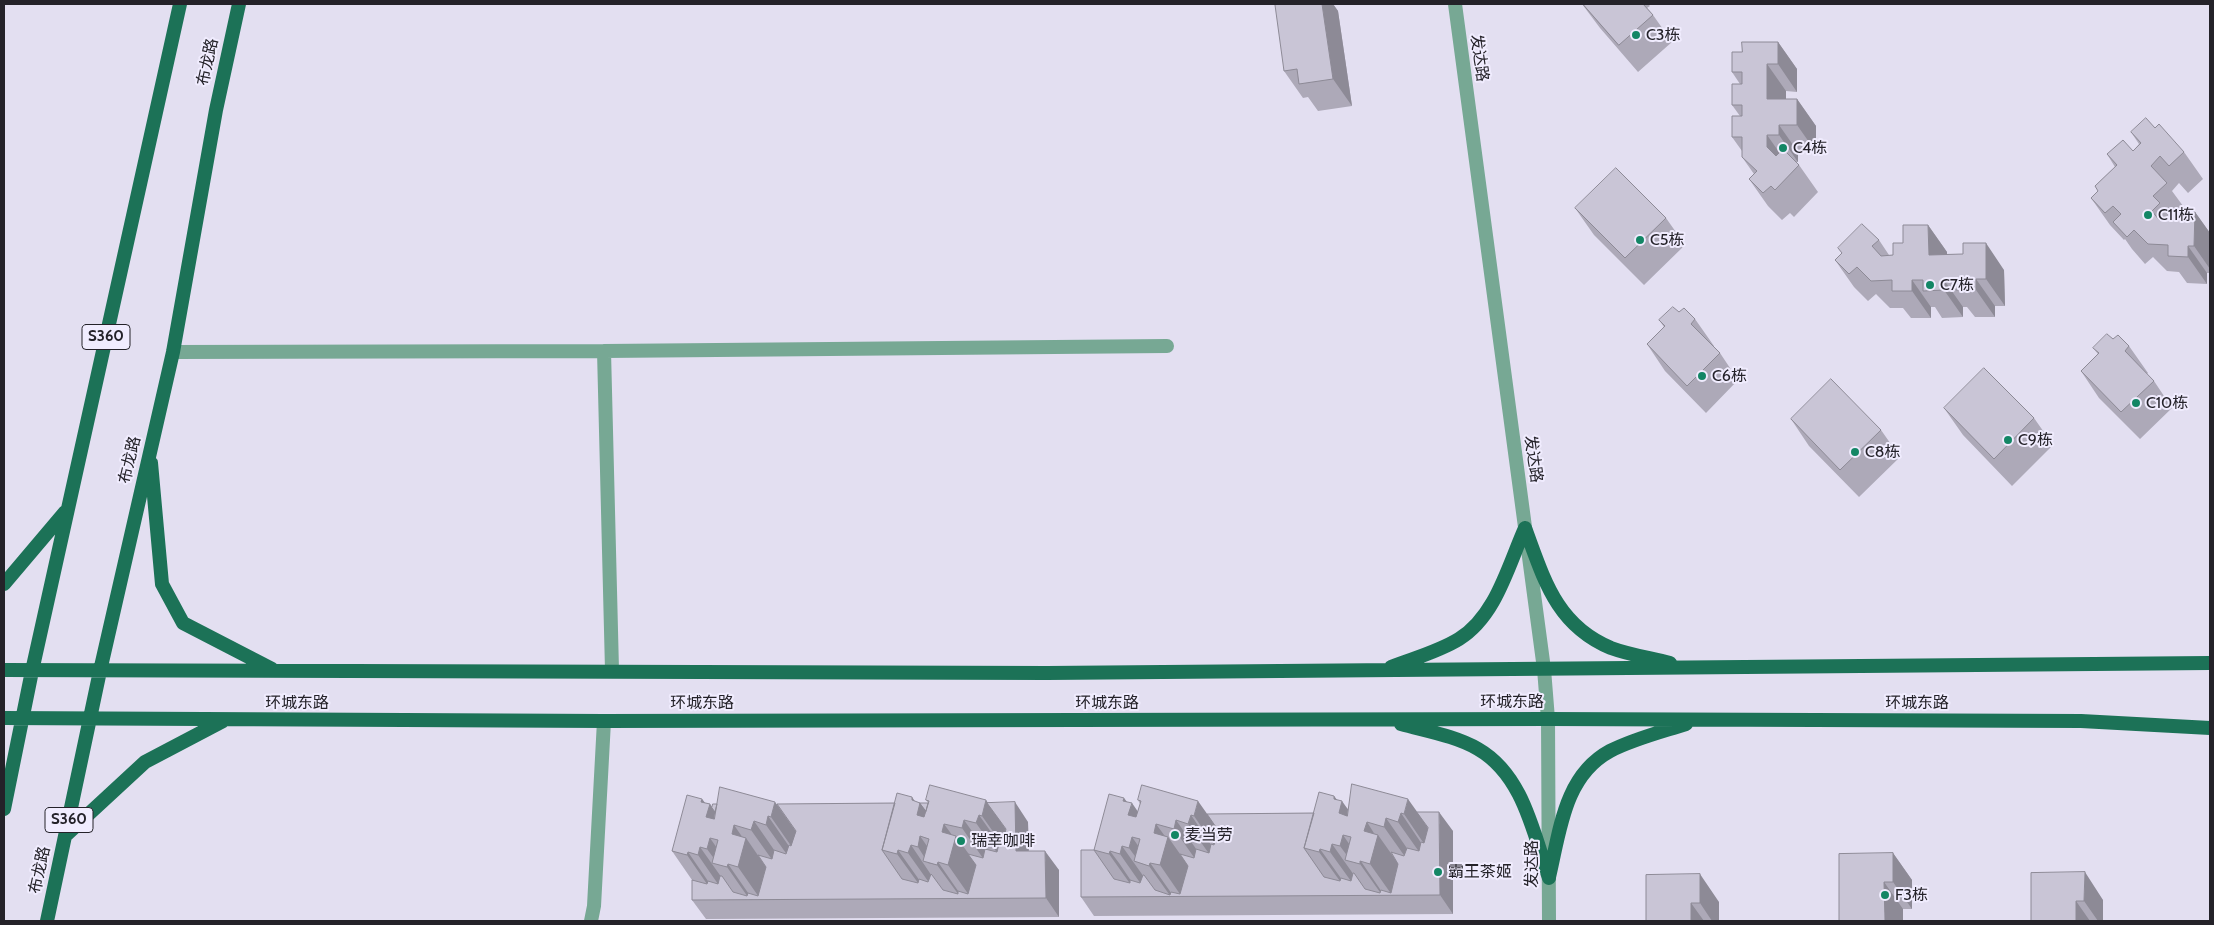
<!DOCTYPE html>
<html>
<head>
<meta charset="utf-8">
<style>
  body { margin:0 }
  #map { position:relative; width:2214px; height:925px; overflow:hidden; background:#e3dff1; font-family:Cabin,sans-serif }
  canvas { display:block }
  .frame { position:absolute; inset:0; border:5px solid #242229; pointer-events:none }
</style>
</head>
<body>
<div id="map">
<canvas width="2214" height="925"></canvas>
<div class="frame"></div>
</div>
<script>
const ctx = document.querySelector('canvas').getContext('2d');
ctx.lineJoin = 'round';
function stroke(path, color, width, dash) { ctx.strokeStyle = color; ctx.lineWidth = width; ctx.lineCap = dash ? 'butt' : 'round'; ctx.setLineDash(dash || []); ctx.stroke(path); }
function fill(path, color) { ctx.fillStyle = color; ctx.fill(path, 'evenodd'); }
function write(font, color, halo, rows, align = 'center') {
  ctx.font = font + ' Cabin,"Noto Sans SC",sans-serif'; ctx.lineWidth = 4; ctx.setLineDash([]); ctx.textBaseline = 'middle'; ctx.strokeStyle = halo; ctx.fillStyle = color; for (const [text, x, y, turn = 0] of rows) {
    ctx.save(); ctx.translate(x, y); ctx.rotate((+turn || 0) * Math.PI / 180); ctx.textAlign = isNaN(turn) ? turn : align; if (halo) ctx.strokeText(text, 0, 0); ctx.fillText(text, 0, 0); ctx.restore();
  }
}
const minor = new Path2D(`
  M1455,4L1544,669L1548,719L1549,921
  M604,351L612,670
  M173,352L604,351L1167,346
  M591,921L594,906L604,721`);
const primary = new Path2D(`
  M151,463L162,584L183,623L272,669
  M1525,528C1544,579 1556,625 1611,648C1630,655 1651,658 1670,663
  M4,584L65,512
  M1391,667C1414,658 1438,652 1459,639C1496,616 1508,566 1525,528
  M4,670L1047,673L2210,663
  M4,718L604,721L1548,719L2081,721L2210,728
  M1401,724C1426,731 1456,736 1478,749C1523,775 1533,832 1549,878
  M4,809L32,671L180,4
  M66,835L145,762L223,721
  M1549,877C1560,831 1564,776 1610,751C1633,739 1661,732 1686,724
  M47,921L100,671L173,352L216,110L239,4`);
const wall = new Path2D(`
  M1286,4H1333L1338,11L1352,106L1318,111L1308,97L1303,98L1284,71Z
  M1582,4H1648L1650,6L1647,8L1653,15L1672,42L1638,72L1600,28Z
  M1778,42L1797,69V92L1786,91V99H1797L1816,126V152H1798V162H1795L1799,165L1818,192L1794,217L1790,213L1782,220L1768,206L1749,179L1754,174L1742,157V151L1732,137L1740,116L1732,105L1740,84L1732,72Z
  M2155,128L2184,152L2203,179L2188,193L2179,183L2172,191L2186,210L2185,211L2195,212L2210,233V273H2207V284L2187,283L2179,272L2167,271L2153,257L2145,264L2132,249L2125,239L2124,240L2110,225L2091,198L2098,191L2095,186L2115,167L2107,154L2133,151L2139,144L2131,132Z
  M1575,208L1666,218L1685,245L1644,285L1594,235Z
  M1928,225L1947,252V255L2004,270L2005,306H1995V317H1975L1967,307H1963V317L1942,318L1935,307H1931V318H1911L1903,308H1890L1876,294L1868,301L1854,287L1835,260L1842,253L1838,248L1879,240L1889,255H1893L1903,243Z
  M1679,312L1695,319L1714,346L1713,347L1720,353L1738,380L1706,413L1665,371L1647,344L1664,327L1659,320Z
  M2113,339L2129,346L2148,373L2147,374L2154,381L2172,408L2140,439L2099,398L2081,371L2098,354L2093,348Z
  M1944,408L2034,418L2053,445L2012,486L1963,435Z
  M1791,419L1881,430L1900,457L1859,497L1809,446Z
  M1334,796L1337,800L1348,809L1417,812L1453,831V914L1094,916L1081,897L1094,850L1127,802L1138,812L1140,804L1138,800L1207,814L1314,813Z
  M702,799L705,803L710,804L712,808L777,804L895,803L915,802L920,803H928L926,800H986L987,803L1028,822L1029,851L1059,870V917L706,919L692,900V880L672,851Z
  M1893,853L1912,880V909H1903L1839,921Z
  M2031,873L2103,900V921H2031Z
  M1646,875L1719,902V921H1646Z`);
const shadedWall = new Path2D(`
  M1322,4H1333L1338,11L1352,106L1333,79Z
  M1778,42L1797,69V92L1778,64Z
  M1767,64L1786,91V125L1767,99Z
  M1797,99L1816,126V152L1797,125Z
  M1779,125L1798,152V162L1779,135Z
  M1767,135L1786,162V174L1767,147Z
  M2195,212L2210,233V269L2194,246Z
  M1928,225L1947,252V280L1929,255Z
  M1986,243L2004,270L2005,306L1986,279Z
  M2188,246L2207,273V284L2188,257Z
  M1976,279L1995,306V317L1976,290Z
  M1912,280L1931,307V318L1912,291Z
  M1944,280L1963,307V317L1944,290Z
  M1334,796L1341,805L1342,801L1368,838L1364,831L1367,822L1377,838L1378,835L1412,883L1392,895L1370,864L1339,813L1334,799Z
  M912,797L919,807L920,803L942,832L944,824L955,839L956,836L990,884L971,898L948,865L917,815L912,800Z
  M1124,798L1131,807L1132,803L1158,841L1154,833L1156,824L1167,839L1168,837L1202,885L1182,897L1160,865L1128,815L1123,801Z
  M702,799L709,808L710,804L736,841L732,834L734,825L745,841L746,838L779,886L761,900L738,867L706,817L701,802Z
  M1408,799L1440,844L1439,812L1453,831V914L1440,895L1437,863L1404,814Z
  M986,800L1015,843V802L1028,822L1029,870L1016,864L982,816Z
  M1198,801L1232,849L1227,864L1194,816Z
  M775,802L809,850L805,866L771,817Z
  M1401,813L1434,862L1432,870L1398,822Z
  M979,815L1013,863L1010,871L976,823Z
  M1191,815L1224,864L1222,872L1188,824Z
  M768,816L802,865L800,873L766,825Z
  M1386,818L1420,867L1418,875L1384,827Z
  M964,820L998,868L996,877L962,828Z
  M1176,820L1210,869L1208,877L1174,829Z
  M754,821L788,870L785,878L751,830Z
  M1340,821L1351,837L1343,835L1384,895H1382L1360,864L1351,861L1340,846Z
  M918,822L929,839L920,836L963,898H961L937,865L928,863L918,847Z
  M1132,837L1174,897H1171L1149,866L1140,863L1129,848Z
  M710,838L753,900H750L727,867L718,864L707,849Z
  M1332,844L1366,892L1361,895L1330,852Z
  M911,845L944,894L940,898L908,853Z
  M1122,846L1156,894L1150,897L1120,854Z
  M700,847L734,895L729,900L698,855Z
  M1320,849L1353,895H1350L1319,852Z
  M898,850L932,898H929L897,854Z
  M1045,851L1059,870V917L1046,898Z
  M1110,851L1119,863L1142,897L1131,885L1109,854Z
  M688,852L721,900H718L687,855Z
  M1893,853L1912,880V909L1893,882Z
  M2085,872L2103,900V921H2098L2084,901Z
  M1700,874L1719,902V921H1712L1700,903Z
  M1884,882L1903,909V921H1885Z
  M2076,901L2090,921H2076Z
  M1691,903L1704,921H1691Z`);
const building = new Path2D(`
  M1286,4H1322L1333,79L1299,84L1297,69L1284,71L1275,5Z
  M1583,4H1643L1653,15L1619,45Z
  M1742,42H1778V64H1767V99H1797V125H1779V135H1767V147L1776,156L1783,149L1799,165L1775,190L1771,186L1763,193L1749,179L1757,171L1742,157V137H1732V116H1742V105H1732V84H1742V72H1732V52H1742Z
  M2146,118L2155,128L2159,124L2184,152L2169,166L2160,156L2151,166L2167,183L2153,196L2160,203L2152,211L2159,220H2172L2173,211L2195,212L2194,246H2188V257L2168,256V245L2148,244L2134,230L2127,237L2113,222L2121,214L2113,206L2105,213L2091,198L2098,191L2095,186L2117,165L2107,154L2123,140L2133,151L2141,143L2131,132Z
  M1616,168L1666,218L1625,258L1575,208Z
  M1862,224L1879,240L1872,246L1881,256L1893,255V243H1903V225H1928L1929,255L1963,254V243H1986V279H1976V290H1956V280H1944V290L1923,291V280H1912V291H1892V280L1871,281L1857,267L1849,274L1835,260L1842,253L1838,248Z
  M1673,307L1679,312L1684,308L1695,319L1691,324L1720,353L1687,386L1647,344L1665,326L1659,320Z
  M2107,334L2113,339L2118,335L2129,346L2125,351L2154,381L2121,412L2081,371L2099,353L2093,348Z
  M1984,368L2034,418L1994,459L1944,408Z
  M1831,379L1881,430L1840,470L1791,419Z
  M1352,784L1408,799L1404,814L1401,813L1398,822L1386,818L1384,827L1367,822L1364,831L1378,835L1370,864L1360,861V864L1345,860L1351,837L1343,835L1340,846L1332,844L1330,852L1320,849L1319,852L1304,848L1319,792L1334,796V799L1342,801L1339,813L1347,816Z
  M930,785L986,800L982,816L979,815L976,823L964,820L962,828L944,824L942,832L956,836L948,865L938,862L937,865L923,861L929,839L920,836L918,847L911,845L908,853L898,850L897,854L882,850L897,793L912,797V800L920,803L917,815L924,817L929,801L926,800Z
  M1142,785L1198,801L1194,816L1191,815L1188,824L1176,820L1174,829L1156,824L1154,833L1168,837L1160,865L1150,863L1149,866L1134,861L1140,839L1132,837L1129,848L1122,846L1120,854L1110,851L1109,854L1094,850L1109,794L1124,798L1123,801L1132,803L1128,815L1136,817L1141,801L1138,800Z
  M720,787L775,802L771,817L768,816L766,825L754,821L751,830L734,825L732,834L746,838L738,867L728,864L727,867L712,863L718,840L710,838L707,849L700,847L698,855L688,852L687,855L672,851L687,795L702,799L701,802L710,804L706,817L714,819Z
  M1015,802L1016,851H1045L1046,898L692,900V880L707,884L708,881L718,884L720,876H722L733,892L747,896L748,893L758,896L766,867L758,855L772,859L774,850L786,854L789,845L791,846L796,831L777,804L895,803L882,850L902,879L918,883L919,879L928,882L931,874L932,875L943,890L958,894V891L968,894L976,865L968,854L983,858L985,849L997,852L999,844L1002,845L1006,829L987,803Z
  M920,803H928L926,811Z
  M713,804H717L715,812L712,808Z
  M1417,812H1439L1440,895L1081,897V850H1094L1114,879L1130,883V880L1140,883L1143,875H1144L1155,890L1170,895L1171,892L1180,894L1188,866L1180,854L1194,858L1196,849L1209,853L1211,844L1214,845L1218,830L1207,814L1314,813L1304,848L1324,877L1340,881L1341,878L1351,881L1353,873H1354L1365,889L1380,893L1381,890L1391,893L1398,864L1391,852L1404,856L1407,848L1419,851L1421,842L1424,843L1428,828Z
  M1893,853V882H1884L1885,921H1839V854Z
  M2085,872L2084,901H2076V921H2031V873Z
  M1700,874V903H1691V921H1646V875Z`);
const markers = [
  [1636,35,5,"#138665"],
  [1783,148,5,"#138665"],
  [2148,215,5,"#138665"],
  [1640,240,5,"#138665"],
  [1930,285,5,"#138665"],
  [1702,376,5,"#138665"],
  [2136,403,5,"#138665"],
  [2008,440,5,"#138665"],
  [1855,452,5,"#138665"],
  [1175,835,5,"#138665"],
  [961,841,5,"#138665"],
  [1438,872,5,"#138665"],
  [1885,895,5,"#138665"]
];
const shields = [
  [106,337,48],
  [69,820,48]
];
const shieldNames = [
  ["S360",106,337],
  ["S360",69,820]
];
const poiNames = [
  ["C3栋",1646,35],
  ["C4栋",1793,148],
  ["C11栋",2158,215],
  ["C5栋",1650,240],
  ["C7栋",1940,285],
  ["C6栋",1712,376],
  ["C10栋",2146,403],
  ["C9栋",2018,440],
  ["C8栋",1865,452],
  ["麦当劳",1185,835],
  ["瑞幸咖啡",971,841],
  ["霸王茶姬",1448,872],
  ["F3栋",1895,895]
];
const streetNames = [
  ["发达路",1479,58,82],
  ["布龙路",208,62,-78],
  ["发达路",1533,459,82],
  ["布龙路",130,460,-77],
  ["环城东路",1512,702],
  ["环城东路",297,703],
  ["环城东路",702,703],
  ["环城东路",1107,703],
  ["环城东路",1917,703],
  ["发达路",1532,864,-90],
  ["布龙路",40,870,-78]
];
stroke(minor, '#77a894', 14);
stroke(primary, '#1c7257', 14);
fill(wall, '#ada9b8');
fill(shadedWall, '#8d8a96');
fill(building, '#c9c5d6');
stroke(building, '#8d8a96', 1);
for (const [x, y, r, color] of markers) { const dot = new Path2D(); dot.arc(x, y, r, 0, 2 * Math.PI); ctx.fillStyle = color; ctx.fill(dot); stroke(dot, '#f0ecfe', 2); }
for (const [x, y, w] of shields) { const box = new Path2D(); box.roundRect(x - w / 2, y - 12.5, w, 25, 4); ctx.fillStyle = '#f0ecfe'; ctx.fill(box); stroke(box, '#242229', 1); }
write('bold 15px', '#242229', null, shieldNames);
write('16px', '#242229', '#f0ecfe', poiNames, 'left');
write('16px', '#242229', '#f0ecfe', streetNames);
</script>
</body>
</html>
